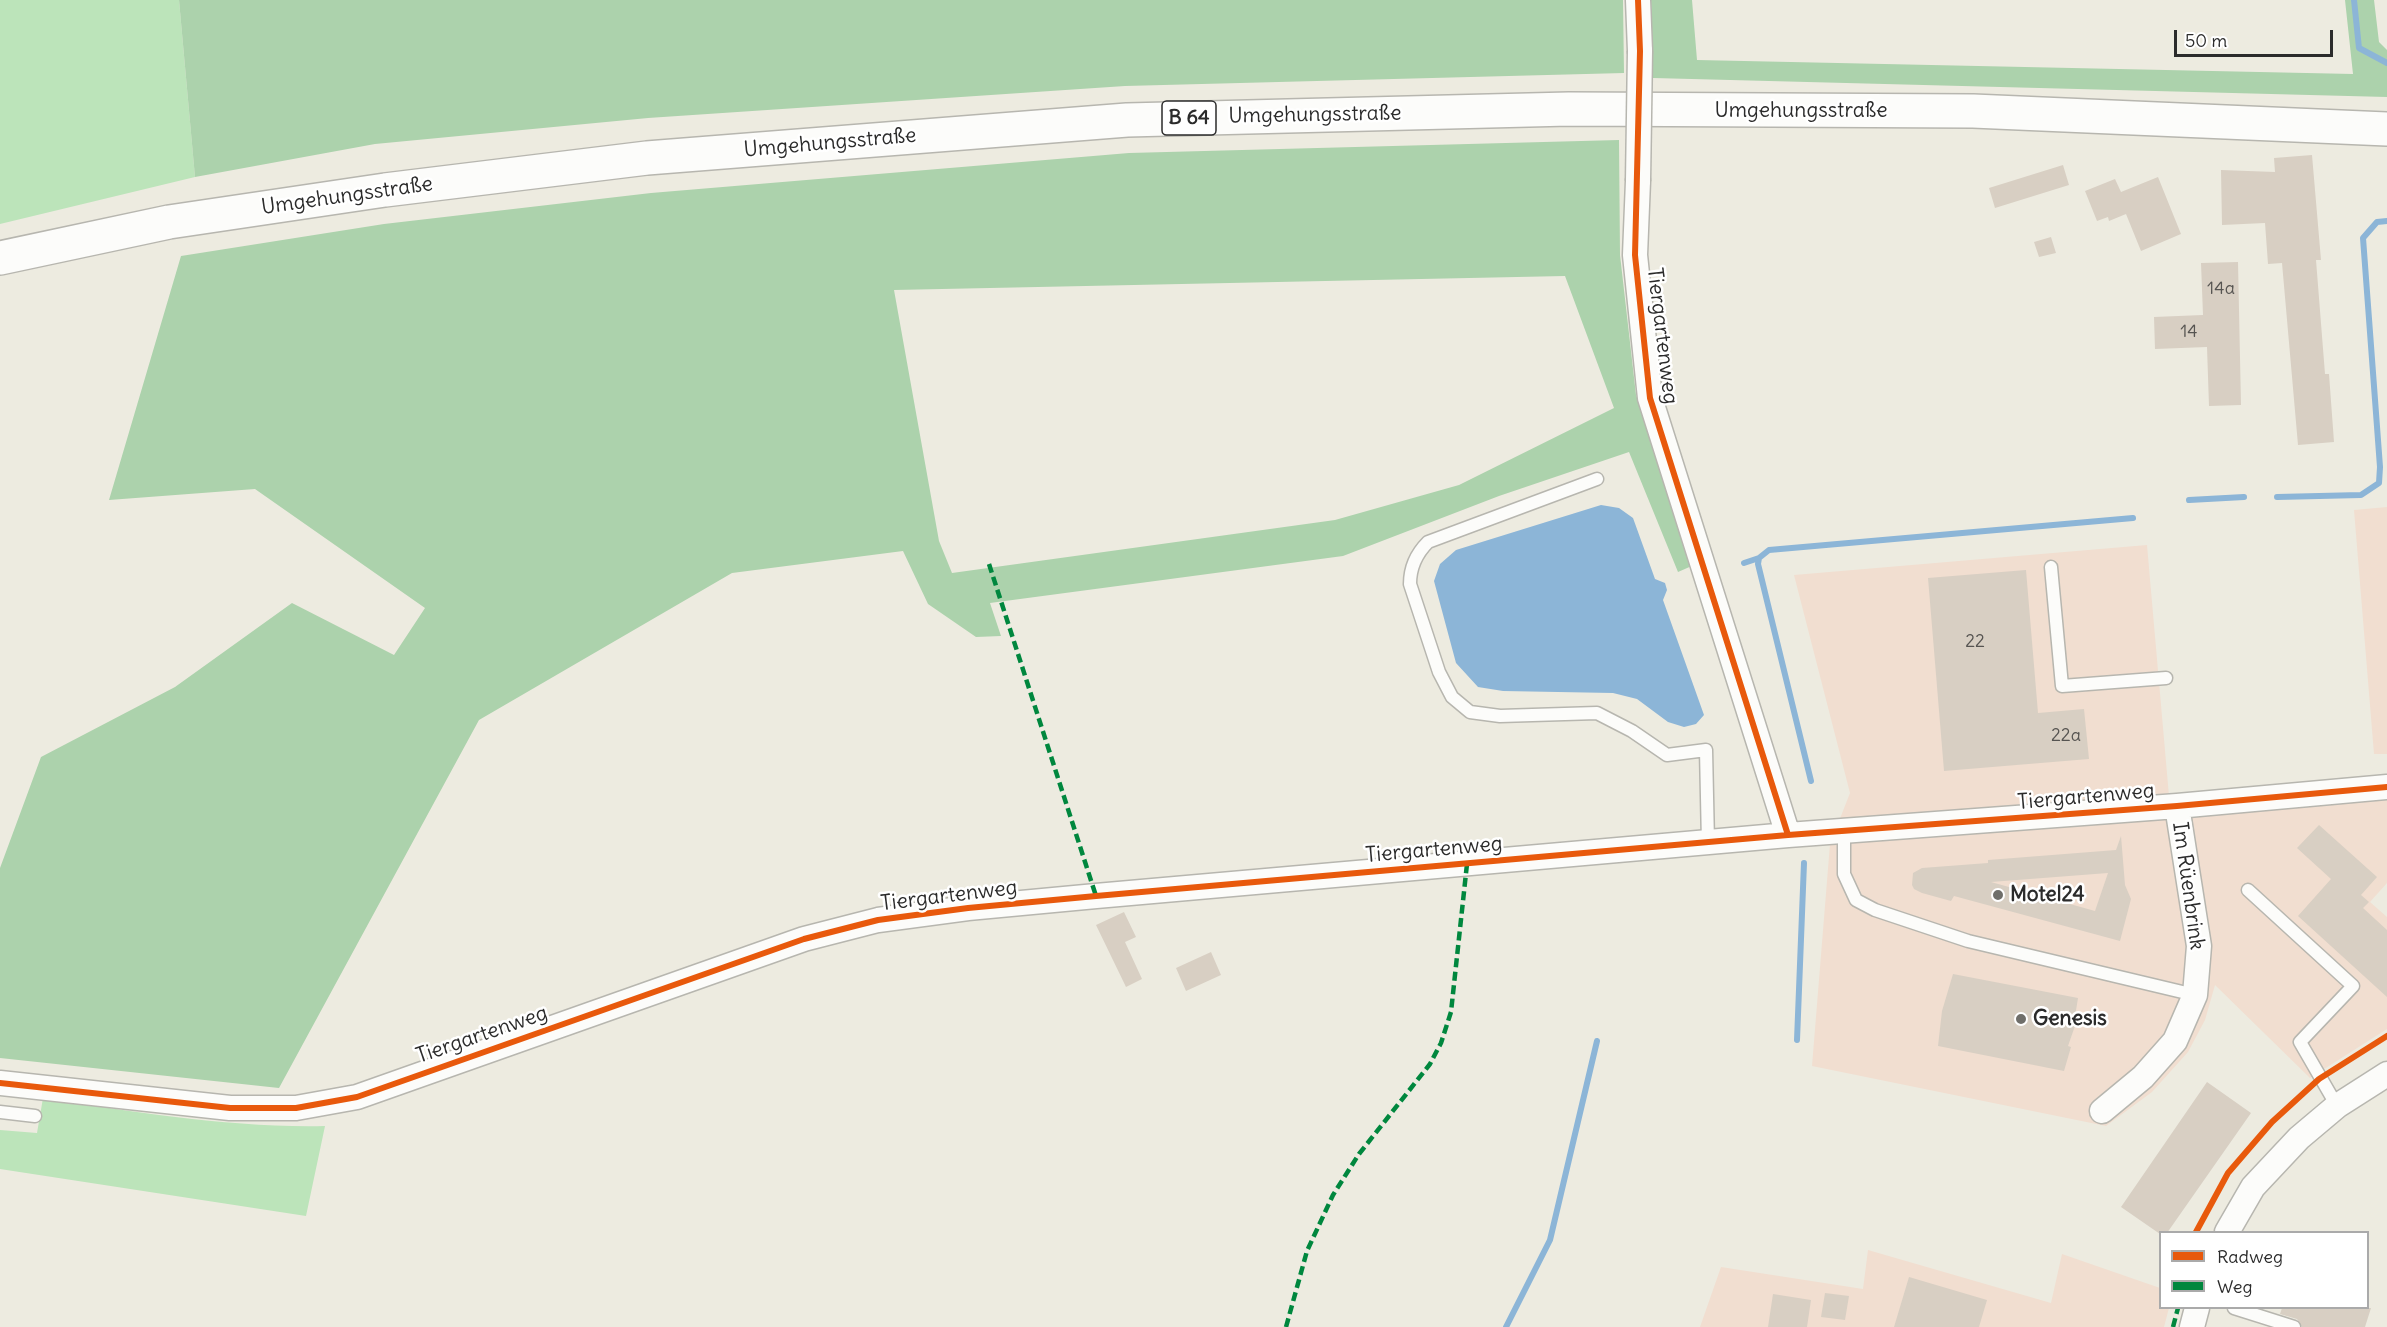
<!DOCTYPE html>
<html>
<head>
<meta charset="utf-8">
<style>
  body { margin:0 }
  #map { position:relative; width:2387px; height:1327px; overflow:hidden; background:#edebe0; font-family:Delius,sans-serif }
  canvas { display:block }
  .legend { position:absolute; left:2159px; top:1231px; width:210px; height:78px; box-sizing:border-box; background:#fff; border:2px solid #aaa; margin:0; padding:8px 10px; list-style:none; font-size:18px; color:#2b2b2b }
  .legend li { display:flex; align-items:center; gap:12px; height:30px }
  .legend b { width:30px; border:2px solid #aaa }
  .scale { position:absolute; left:2174px; top:30px; width:159px; height:27px; box-sizing:border-box; border:3px solid #2b2b2b; border-top:0; padding-left:8px; font-size:18px; line-height:21px; white-space:nowrap; color:#2b2b2b; -webkit-text-stroke:4px #fff; paint-order:stroke }
</style>
</head>
<body>
<div id="map">
<canvas width="2387" height="1327"></canvas>
<ul class="legend">
<li><b style="height:8px;background:#e8590c"></b>Radweg</li>
<li><b style="height:8px;background:#00873e"></b>Weg</li>
</ul>
<div class="scale">50 m</div>
</div>
<script>
const ctx = document.querySelector('canvas').getContext('2d');
ctx.lineJoin = 'round';
function fill(path, color) { ctx.fillStyle = color; ctx.fill(path, 'evenodd'); }
function stroke(path, color, width, dash) { ctx.strokeStyle = color; ctx.lineWidth = width; ctx.lineCap = dash ? 'butt' : 'round'; ctx.setLineDash(dash || []); ctx.stroke(path); }
function write(font, color, halo, rows, align = 'center') {
  ctx.font = font + ' Delius,sans-serif'; ctx.lineWidth = 5; ctx.setLineDash([]); ctx.textBaseline = 'middle'; ctx.strokeStyle = halo; ctx.fillStyle = color; for (const [text, x, y, turn = 0] of rows) {
    ctx.save(); ctx.translate(x, y); ctx.rotate((+turn || 0) * Math.PI / 180); ctx.textAlign = isNaN(turn) ? turn : align; if (halo) ctx.strokeText(text, 0, 0); ctx.fillText(text, 0, 0); ctx.restore();
  }
}
const built = new Path2D(`
  M2387,507V754H2374L2354,510Z
  M2147,545L2171,819L2387,800V883L2370,902L2387,917V1029L2310,1078L2215,985L2205,1020L2188,1052L2152,1092L2106,1126L1812,1066L1830,844L1850,793L1794,575Z
  M1868,1250L2051,1303L2062,1254L2160,1288V1308H2169L2164,1327H1700L1721,1267L1863,1289Z`);
const green = new Path2D(`
  M0,0H179L195,177L0,224Z
  M43,1098C137,1112 230,1128 325,1126L306,1216L0,1169V1130L37,1133Z`);
const forest = new Path2D(`
  M179,0H1623L1624,73L1125,86L648,118L375,144L195,177Z
  M1651,0H1692L1697,60L2353,74L2345,0H2374L2379,42L2387,50V97L1653,78Z
  M1619,140L1620,255L1636,395L1694,565L1678,572L1629,452L1499,496L1343,556L990,603L1001,636L976,637L928,604L903,551L732,573L479,720L279,1088L0,1058V868L41,757L175,687L292,603L394,655L425,608L255,489L109,500L181,256L384,224L651,193L1129,153ZM1565,276L1614,408L1459,485L1335,520L952,573L939,541L894,290Z`);
const water = new Path2D(`
  M1601,505L1619,508L1633,518L1655,579L1665,583L1667,590L1663,600L1704,715L1696,724L1684,727L1668,722L1637,699L1613,693L1503,691L1478,687L1456,663L1434,581L1440,564L1456,550Z`);
const stream = new Path2D(`
  M2354,0L2359,48L2387,63
  M2277,497L2361,495L2379,483L2380,467L2363,238L2377,222L2387,221
  M2189,500L2244,497
  M1744,563L1759,558
  M1811,781L1758,564L1759,558L1769,550L2133,518
  M1797,1040L1804,863
  M1506,1327L1550,1240L1597,1041`);
const building = new Path2D(`
  M2312,155L2321,260H2316L2325,374H2329L2334,442L2298,445L2282,263L2268,264L2265,223L2222,225L2221,170L2275,172L2274,158Z
  M2063,165L2069,185L1995,208L1989,188Z
  M2158,177L2181,234L2141,251L2126,214L2109,221L2108,217L2097,221L2085,191L2115,179L2121,192Z
  M2051,237L2056,253L2039,257L2034,242Z
  M2238,262L2241,405L2209,406L2207,347L2155,349L2154,317L2203,315L2201,263Z
  M2026,570L2038,713L2084,709L2089,759L1944,771L1928,578Z
  M2319,825L2377,877L2361,895L2369,902L2363,908L2387,930V997L2298,916L2331,879L2297,848Z
  M2121,836L2125,885L2131,899L2120,941L1954,896L1951,901L1922,893L1914,889L1912,885L1913,873L1922,868L1988,863V860L2116,850ZM2108,873L2095,911L1991,882Z
  M1124,912L1136,937L1125,942L1142,979L1126,987L1096,925Z
  M1211,952L1221,975L1186,991L1176,968Z
  M1953,974L2078,998L2074,1023H2076L2068,1046L2071,1047L2064,1071L1938,1046L1942,1011Z
  M2207,1082L2251,1113L2167,1233L2160,1234L2121,1207Z
  M1909,1277L1987,1300L1979,1327H1894Z
  M1825,1293L1849,1296L1845,1320L1821,1317Z
  M1773,1294L1811,1300L1807,1327H1768Z
  M2282,1308H2371L2365,1327H2302L2297,1319L2280,1314Z`);
const service = new Path2D(`
  M1597,479L1428,542C1416,554 1410,567 1410,584L1439,672L1452,697L1470,712L1500,716L1597,713L1632,731L1667,755L1706,750L1708,843
  M2051,567L2062,686L2166,678
  M1844,833V874L1856,900L1875,910L1968,941L2195,995
  M2248,890L2353,986L2300,1042L2337,1106
  M0,1112L35,1116
  M2234,1308L2294,1327`);
const minor = new Path2D(`
  M1638,0L1640,51
  M1638,181L1635,255L1650,398L1788,835
  M0,1083L230,1108H296L357,1097L804,939L878,920L968,908L1096,896L1788,835L2177,806L2387,787
  M2102,1111L2143,1077L2175,1041L2195,995L2199,946L2177,806
  M2227,1232L2253,1187L2299,1138L2337,1106L2387,1074
  M2192,1327L2197,1308`);
const primary = new Path2D(`
  M0,258L169,222L385,190L647,158L1127,120L1569,109L1973,111L2387,129`);
const minorBridge = new Path2D(`
  M1638,181L1640,51`);
const quiet = new Path2D(`
  M989,564L1096,896
  M1286,1327L1307,1251L1333,1195L1359,1154L1430,1064L1441,1043L1451,1012L1467,864
  M2173,1327L2178,1308`);
const cycleway = new Path2D(`
  M1638,0L1640,51L1635,255L1650,398L1788,835
  M0,1083L230,1108H296L357,1097L804,939L878,920L968,908L1096,896L1788,835L2177,806L2387,787
  M2196,1232L2228,1173L2272,1122L2319,1079L2387,1036`);
const markers = [
  [1998,895,6,"#6f6e6a"],
  [2021,1019,6,"#6f6e6a"]
];
const numberNames = [
  ["14a",2221,289],
  ["14",2189,332],
  ["22",1975,642],
  ["22a",2066,736]
];
const shields = [
  [1189,118,54]
];
const shieldNames = [
  ["B 64",1189,118]
];
const streetNames = [
  ["Umgehungsstraße",1801,111],
  ["Umgehungsstraße",1315,115,-1],
  ["Umgehungsstraße",830,143,-5],
  ["Umgehungsstraße",347,196,-8],
  ["Tiergartenweg",1662,336,83],
  ["Tiergartenweg",2086,797,-5],
  ["Tiergartenweg",1434,850,-5],
  ["Im Rüenbrink",2188,886,82],
  ["Tiergartenweg",949,896,-7],
  ["Tiergartenweg",482,1035,-19]
];
const poiNames = [
  ["Motel24",2010,895],
  ["Genesis",2033,1019]
];
fill(built, '#f1ded0');
fill(green, '#bce4ba');
fill(forest, '#acd2ac');
fill(water, '#8cb5d7');
stroke(stream, '#8cb5d7', 6);
fill(building, '#d8cfc3');
stroke(service, '#b7b6af', 15);
stroke(minor, '#b7b6af', 27);
stroke(primary, '#b7b6af', 36);
stroke(service, '#fcfcfa', 12);
stroke(minor, '#fcfcfa', 24);
stroke(primary, '#fcfcfa', 33);
stroke(minorBridge, '#b7b6af', 27, []);
stroke(minorBridge, '#fcfcfa', 24);
stroke(quiet, '#00873e', 4.5, [9, 4.5]);
stroke(cycleway, '#e8590c', 6);
for (const [x, y, r, color] of markers) { const dot = new Path2D(); dot.arc(x, y, r, 0, 2 * Math.PI); ctx.fillStyle = color; ctx.fill(dot); stroke(dot, '#fff', 2); }
write('18px', '#565451', null, numberNames);
for (const [x, y, w] of shields) { const box = new Path2D(); box.roundRect(x - w / 2, y - 17, w, 34, 4.5); ctx.fillStyle = '#fff'; ctx.fill(box); stroke(box, '#2b2b2b', 1.5); }
write('bold 20px', '#2b2b2b', null, shieldNames);
write('21px', '#2b2b2b', '#fff', streetNames);
write('bold 21px', '#2b2b2b', '#fff', poiNames, 'left');
</script>
</body>
</html>
